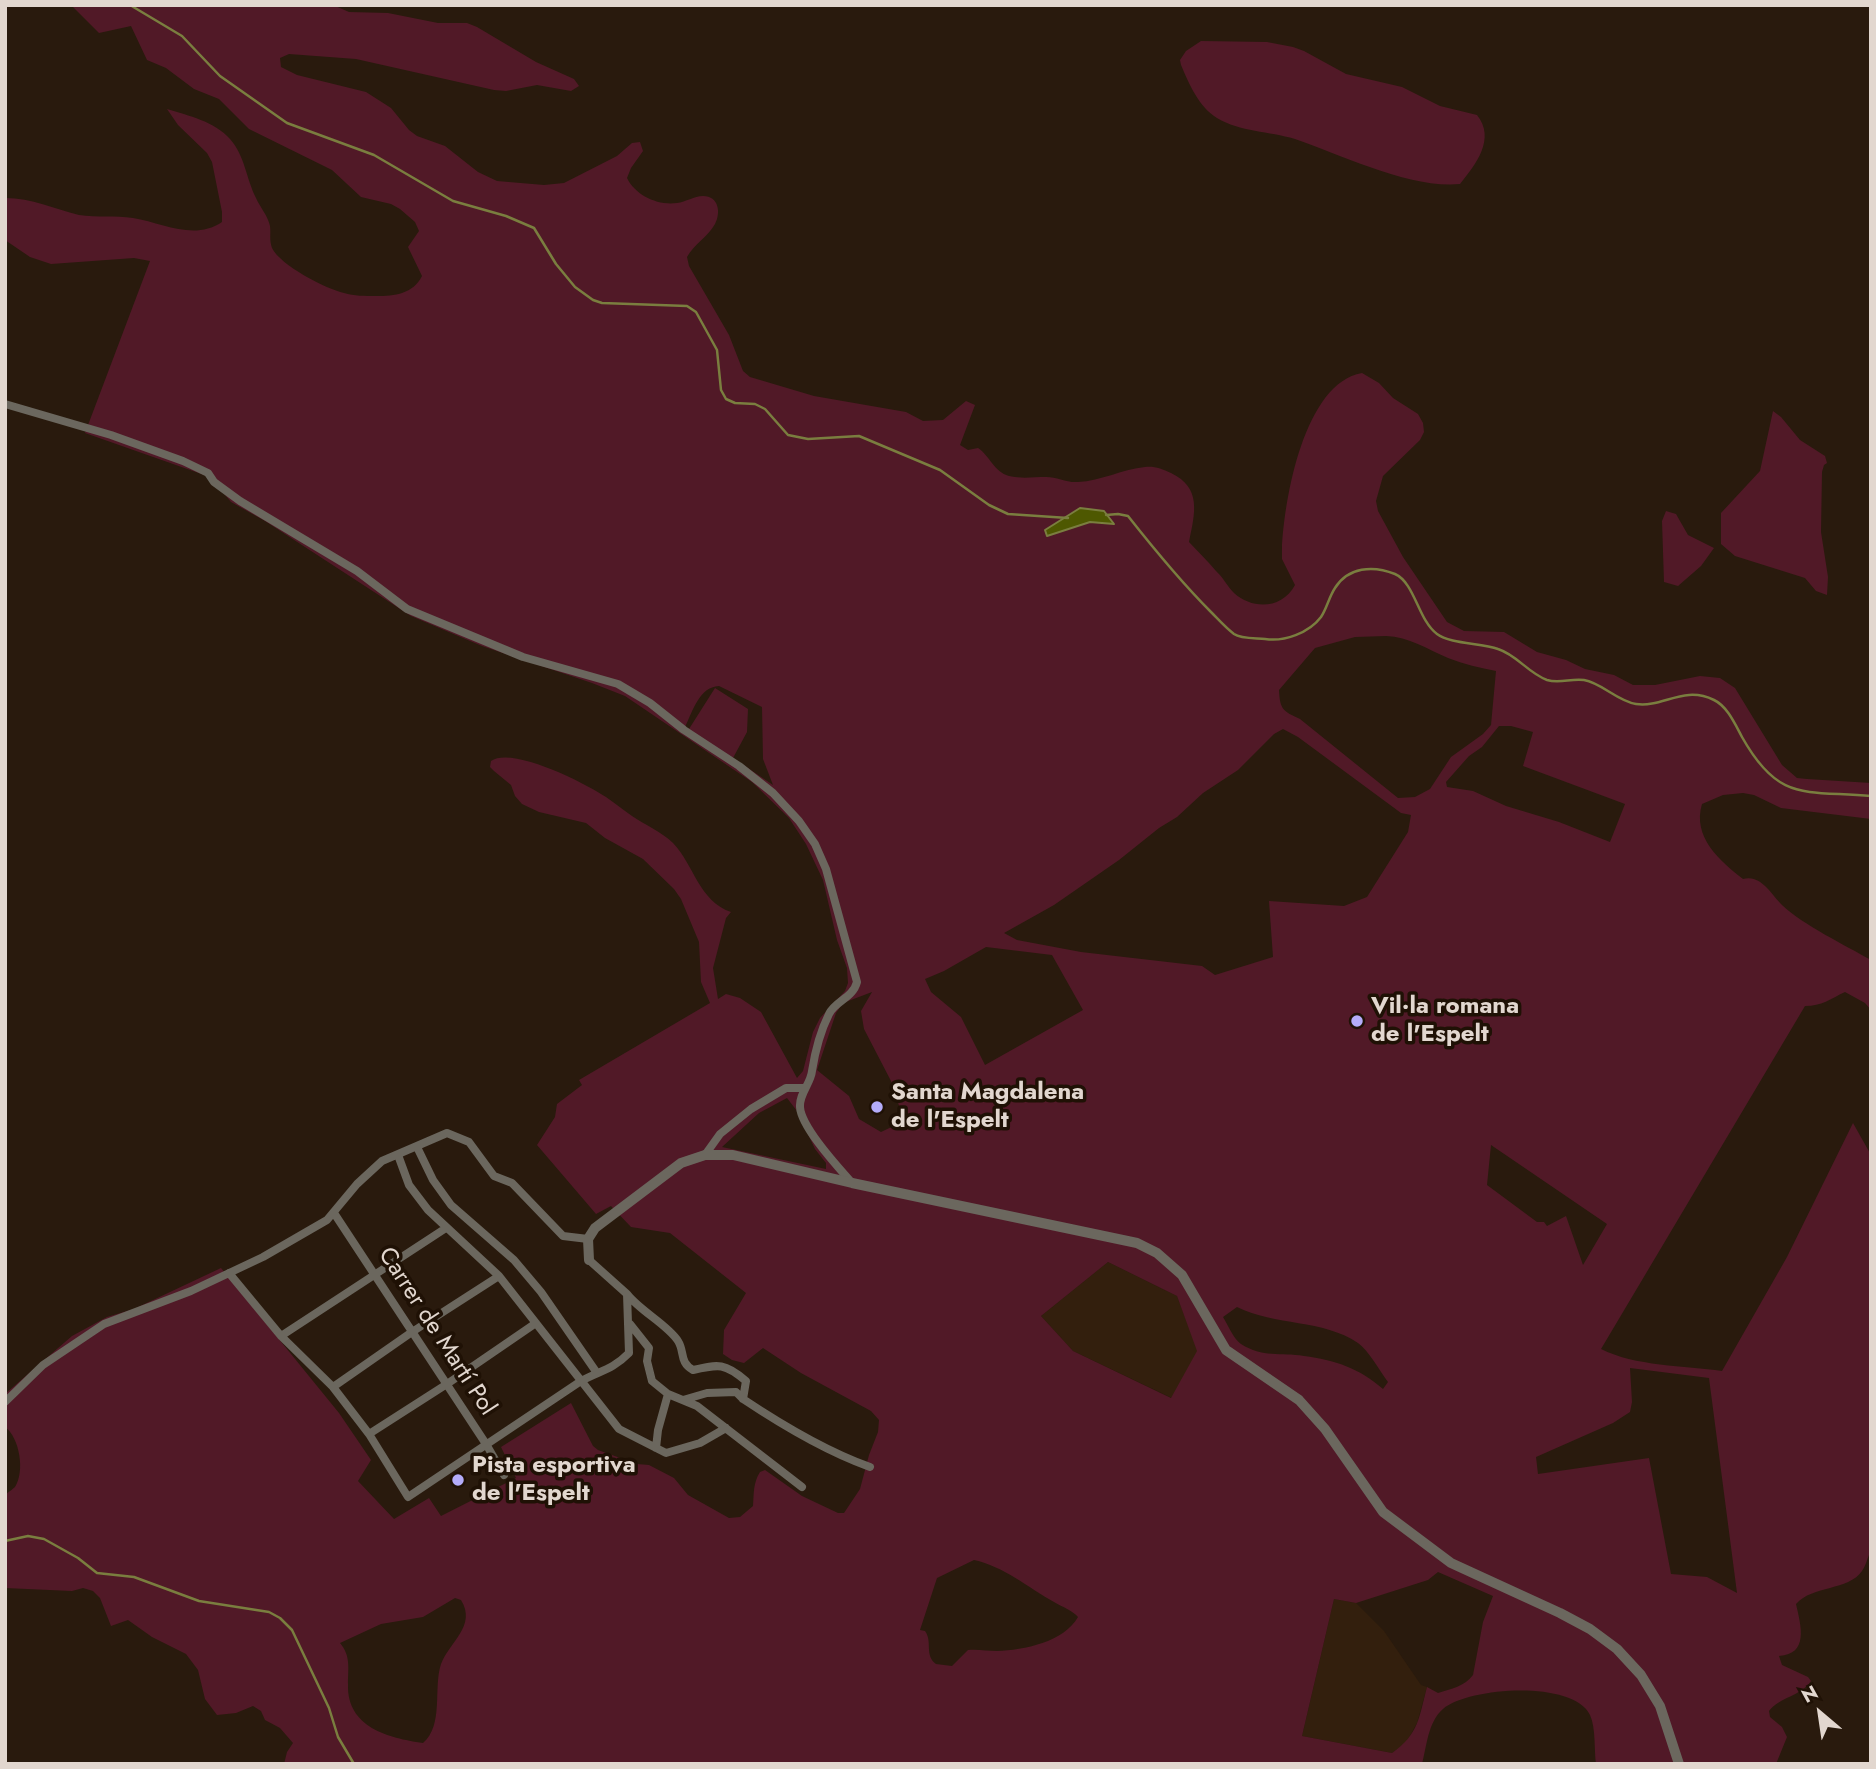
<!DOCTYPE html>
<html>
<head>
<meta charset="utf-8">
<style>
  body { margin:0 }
  #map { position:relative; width:1876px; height:1769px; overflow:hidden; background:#291a0d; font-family:Jost,sans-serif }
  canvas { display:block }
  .frame { position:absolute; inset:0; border:7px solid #e2d7cf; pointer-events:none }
  .north { position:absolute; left:1785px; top:1678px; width:70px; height:70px; -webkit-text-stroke:5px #1f1105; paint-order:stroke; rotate:331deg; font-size:19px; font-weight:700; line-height:28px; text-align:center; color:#e2d7cf }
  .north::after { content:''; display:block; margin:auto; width:24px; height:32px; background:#e2d7cf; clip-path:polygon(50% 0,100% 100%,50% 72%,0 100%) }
</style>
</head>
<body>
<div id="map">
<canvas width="1876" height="1769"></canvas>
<div class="frame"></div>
<div class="north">N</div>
</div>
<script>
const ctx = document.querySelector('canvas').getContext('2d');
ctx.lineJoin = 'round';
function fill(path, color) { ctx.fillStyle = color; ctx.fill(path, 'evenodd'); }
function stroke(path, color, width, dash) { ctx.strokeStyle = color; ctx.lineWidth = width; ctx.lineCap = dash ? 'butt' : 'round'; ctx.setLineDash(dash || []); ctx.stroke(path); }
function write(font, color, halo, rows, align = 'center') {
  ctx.font = font + ' Jost,sans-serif'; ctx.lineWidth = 7; ctx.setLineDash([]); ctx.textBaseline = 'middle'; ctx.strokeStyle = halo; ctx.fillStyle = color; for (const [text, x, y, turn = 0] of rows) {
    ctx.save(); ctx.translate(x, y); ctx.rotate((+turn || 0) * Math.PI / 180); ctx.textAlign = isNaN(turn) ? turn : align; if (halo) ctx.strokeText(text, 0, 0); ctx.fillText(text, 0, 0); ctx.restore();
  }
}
const built = new Path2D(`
  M1108,1262L1177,1296L1198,1351L1172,1398L1073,1351L1041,1316Z
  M1334,1599L1356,1603L1384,1631L1421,1685L1427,1687L1417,1723L1406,1743L1392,1753L1302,1736Z`);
const green = new Path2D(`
  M71,5H333L349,12L388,13L438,23H467L477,27L536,62L574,79L579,86L571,91L537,85L506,91L494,90L356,59L289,54L280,58L281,67L297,75L366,92L391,108L409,130L417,136L445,146L478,172L497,181L544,185L564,183L617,156L632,143L640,142L643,151L631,168L627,178C635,195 658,206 677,203C686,202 694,196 703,196C719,196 721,213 715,224C708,237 694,244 687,257L689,266L729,335L743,371L750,377L814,396L906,412L923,421L943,420L966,401L975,405L960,445L968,450L978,448C990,456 994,472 1009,476C1022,479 1033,477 1046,477C1057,477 1067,483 1078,482C1101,481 1123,469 1145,467C1155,466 1162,469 1171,473C1202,488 1195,513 1189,542C1198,552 1208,561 1216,571C1223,577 1227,586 1234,593C1253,610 1282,609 1295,585L1282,559V549C1284,500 1304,383 1362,373L1379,383L1393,398L1418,414L1423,423L1424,432L1420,440L1383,476L1376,501L1378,511L1403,557L1447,622L1464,631L1504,632L1537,652L1566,660L1585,669L1614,675L1633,685H1655L1700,676L1720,678L1735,688L1782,765L1797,778L1807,779L1871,783V819L1781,808L1754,795L1743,793L1723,795L1702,804C1692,837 1720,861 1743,879C1761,874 1771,894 1782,905C1803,925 1845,945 1871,960V1010L1865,1003L1845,992C1830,999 1822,1006 1805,1006L1601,1349C1634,1366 1685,1366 1722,1371L1787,1257L1853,1123L1871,1155L1869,1555C1867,1560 1865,1567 1862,1571C1848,1591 1813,1585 1796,1604C1801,1626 1809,1654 1779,1656L1782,1665L1808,1677L1811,1681C1801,1696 1780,1697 1769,1711L1770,1717L1782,1727L1787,1737L1776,1764H1596C1594,1750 1596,1728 1590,1715C1573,1680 1469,1687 1443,1709C1428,1722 1427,1745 1422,1764H284L287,1752L293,1743L280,1728L265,1720L261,1711L253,1706L236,1713L217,1715L205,1699L198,1670L186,1654L152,1637L128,1620L111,1626L100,1598L93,1591L83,1588L72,1591L5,1588V1495C7,1493 13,1489 15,1487C25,1472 20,1438 5,1427V1394L72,1336L107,1317L134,1309L221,1268L339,1413L371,1460L358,1481L394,1519L429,1498L441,1516L516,1478L501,1447L571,1403L593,1446L598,1450L637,1464L649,1465L674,1478L688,1495L729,1518L740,1517L753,1506C754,1493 753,1483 760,1472L765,1470L802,1496L838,1513H844L860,1489L869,1455L878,1432L879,1420L871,1411L801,1373L763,1348L744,1363L732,1360L723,1354L724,1330L746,1293L670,1233L631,1227L611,1206L596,1214L537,1145L555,1117L557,1104L582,1085L579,1080L710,1003L701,982L699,942L681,899L674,889L643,859L605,838L586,823L539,812L522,804L515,796L511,785L494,771L490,767L491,761C512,746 585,783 606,797C615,803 623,810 632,816C645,825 662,832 673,843C694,865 699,901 731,912L726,918L713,968L718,999L726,994L740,998L761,1012L797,1078L803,1071L813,1032L820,1018L845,991L848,983L847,968L837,940L823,880L806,844L789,818L752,782L625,696L592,683L482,646L411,616L265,521L231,502L210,477L85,433L150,261L134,258L51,264L30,257L5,240V198C32,198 54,209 79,215C97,218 115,215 133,218C163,223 194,241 222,222V212L212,162L207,153L178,125L167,109C189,116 214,121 230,139C245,156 246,178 256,198C260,207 268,216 270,226C271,234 269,240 272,248C280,265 326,289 344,293C354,296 365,296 376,296C395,296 413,294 422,276L408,247L419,231L415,222L400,209L391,204L361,197L332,170L249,129L219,99L194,89L166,68L147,60L131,26L99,33ZM1080,508L1090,522L1048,536L1045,530ZM1386,636C1409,637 1427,649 1448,658C1464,664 1480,668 1496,671L1491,725L1483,734L1451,757L1430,789L1415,797L1398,798L1300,719C1283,711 1280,710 1279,690L1315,648L1355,637ZM719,686L762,707L763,759L773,785L733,758L747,732L748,709L715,688L689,729L685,727C693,711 699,687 719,686ZM1499,726H1511L1533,732L1523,766L1625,804L1610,842L1559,822L1506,806L1473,791L1447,787L1446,782L1469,756L1482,747ZM1283,729L1298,737L1401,813L1411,815L1408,832L1367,897L1344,906L1269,901L1273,957L1215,975L1202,966L1081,952L1017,940L1004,933L1054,905L1119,860L1159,828L1177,817L1203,793L1238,770L1274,734ZM986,947L1052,955L1083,1010L985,1065L961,1017L931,992L925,979L944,971ZM872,992L861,1011L864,1029L891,1081L904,1121L881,1132L859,1119L849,1096L817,1070L836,1013L843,1003ZM787,1098L797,1111L815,1149L826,1163V1169L722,1147L759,1113ZM1491,1145L1607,1224L1583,1265L1566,1216L1547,1226L1544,1222H1537L1487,1185ZM1108,1262L1177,1296L1197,1351L1171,1398L1073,1351L1041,1316ZM1237,1307C1275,1326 1323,1319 1358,1343C1369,1351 1379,1370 1388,1382L1383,1389C1359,1368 1335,1360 1304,1356C1280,1352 1263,1358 1241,1344C1233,1338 1228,1325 1223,1317ZM1630,1368L1709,1378L1737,1593L1707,1577L1671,1574L1649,1458L1538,1474L1536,1457L1613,1423L1630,1412L1632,1402ZM974,1560C1003,1566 1029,1588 1054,1602C1062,1607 1072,1610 1078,1617C1064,1642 1024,1650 997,1651C987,1651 978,1649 968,1650L952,1666L936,1664C924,1655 933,1642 925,1631L920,1630L937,1578ZM1438,1572L1493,1596L1483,1622L1473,1675C1465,1686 1451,1689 1438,1693L1427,1687C1419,1717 1419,1734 1392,1753L1302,1736L1334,1599L1356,1603L1428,1580ZM455,1598L461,1600C477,1626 449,1642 441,1664C433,1688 444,1725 423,1743C388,1738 347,1727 348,1685C348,1668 351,1656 340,1643L381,1624L423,1617Z
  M1201,41L1267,42L1293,47L1304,51L1346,74L1402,87L1440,106L1477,115C1496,139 1476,164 1460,184C1410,189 1342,155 1295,139C1269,131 1240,132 1217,118C1199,107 1189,84 1181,65L1180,60L1186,51Z
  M1773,411L1781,417L1800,440L1825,456L1827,463L1824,465L1822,472L1821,532L1828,577L1827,595L1816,591L1805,578L1735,556L1721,544V513L1760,471Z
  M1666,511L1676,514L1688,535L1714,548L1701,566L1678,586L1664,582L1662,521Z`);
const water = new Path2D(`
  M1080,508L1104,511L1114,524L1090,522L1047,536L1045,530Z`);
const stream = new Path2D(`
  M130,5L182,36L220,76L287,123L374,155L453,201L506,216L534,228L556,264L575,287L593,300L602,303L687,306L696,312L717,350L721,390L726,399L735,403L755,404L765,409L788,435L808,439L859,436L940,470L989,505L1008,514L1068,518
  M1106,515L1118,514L1128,516C1154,549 1181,582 1211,612C1218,619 1226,628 1234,634C1241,639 1256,638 1265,639C1284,642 1309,633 1321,617C1327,608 1329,597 1335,588C1348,567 1373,565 1395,574C1415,583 1418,620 1437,634C1450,644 1481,643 1498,649C1517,655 1528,673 1547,680C1560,684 1571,678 1584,680C1602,683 1617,701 1636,704C1663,708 1683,685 1714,700C1727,706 1735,724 1742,737C1779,803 1805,790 1871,796
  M5,1541L28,1536L44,1539L78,1558L97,1573L134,1577L199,1601L269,1612L280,1618L292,1630L329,1708L338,1737L354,1764`);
const minor = new Path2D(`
  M5,404L111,435L183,461L208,473L214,482L240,501L357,571L407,609L523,657L618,684L650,703L684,730L739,766L773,793L799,821L815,844L826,869L857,982C853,998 835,1001 829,1014C820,1032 815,1052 812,1071C811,1083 799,1094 800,1107C801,1127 838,1167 852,1183
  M417,1147L433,1180L451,1205L514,1260L541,1292L597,1373
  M398,1155L409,1185L428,1210L499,1276L619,1429L666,1453L700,1443L726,1428
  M705,1155L720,1134L751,1109L786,1088H804
  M334,1213L486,1444L504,1475
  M229,1273L281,1336L333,1387L369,1434L408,1497L581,1381C602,1370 612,1370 629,1353L627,1294L589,1260
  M627,1294C640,1311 668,1325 678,1341C685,1352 679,1362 693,1370C719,1364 725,1363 746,1381L743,1399
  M630,1324L649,1348L647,1361L652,1381L668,1394L697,1406L802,1487
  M281,1336L446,1228
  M333,1387L412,1332L499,1276
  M683,1400L707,1393L736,1392L743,1399C782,1425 825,1451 870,1467
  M5,1402L43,1365L104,1324L191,1291L263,1257L327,1220L357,1184L382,1161L447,1133L469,1142L494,1176L512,1183L563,1236L588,1239
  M369,1434L447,1384L536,1323
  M656,1448L658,1430L668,1394`);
const tertiary = new Path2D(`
  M589,1260L588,1239L595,1228L681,1163L705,1155H733L852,1183L1137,1243L1157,1253L1182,1275L1226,1350L1299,1400L1325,1429L1383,1512L1451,1563L1560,1613L1590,1629L1617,1649L1641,1675L1660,1706L1679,1764`);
const markers = [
  [1357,1021,7,"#b4acf9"],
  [877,1107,7,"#b4acf9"],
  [458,1480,7,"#b4acf9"]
];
const poiNames = [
  ["Vil·la romana",1371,1007],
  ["de l'Espelt",1371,1035],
  ["Santa Magdalena",891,1093],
  ["de l'Espelt",891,1121],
  ["Pista esportiva",472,1466],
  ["de l'Espelt",472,1494]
];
const streetNames = [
  ["Carrer de Martí Pol",436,1332,57]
];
fill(built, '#331f0d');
fill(green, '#511927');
fill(water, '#4e5801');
stroke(water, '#7a7e3f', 2);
stroke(stream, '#7a7e3f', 2.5);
stroke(minor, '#6b675e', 8);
stroke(tertiary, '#6b675e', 10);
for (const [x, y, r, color] of markers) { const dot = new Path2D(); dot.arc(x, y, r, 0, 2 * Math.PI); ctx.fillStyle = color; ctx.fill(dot); stroke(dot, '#1f1105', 2.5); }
write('bold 24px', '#e2d7cf', '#1f1105', poiNames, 'left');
write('24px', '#e2d7cf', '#1f1105', streetNames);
</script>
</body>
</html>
